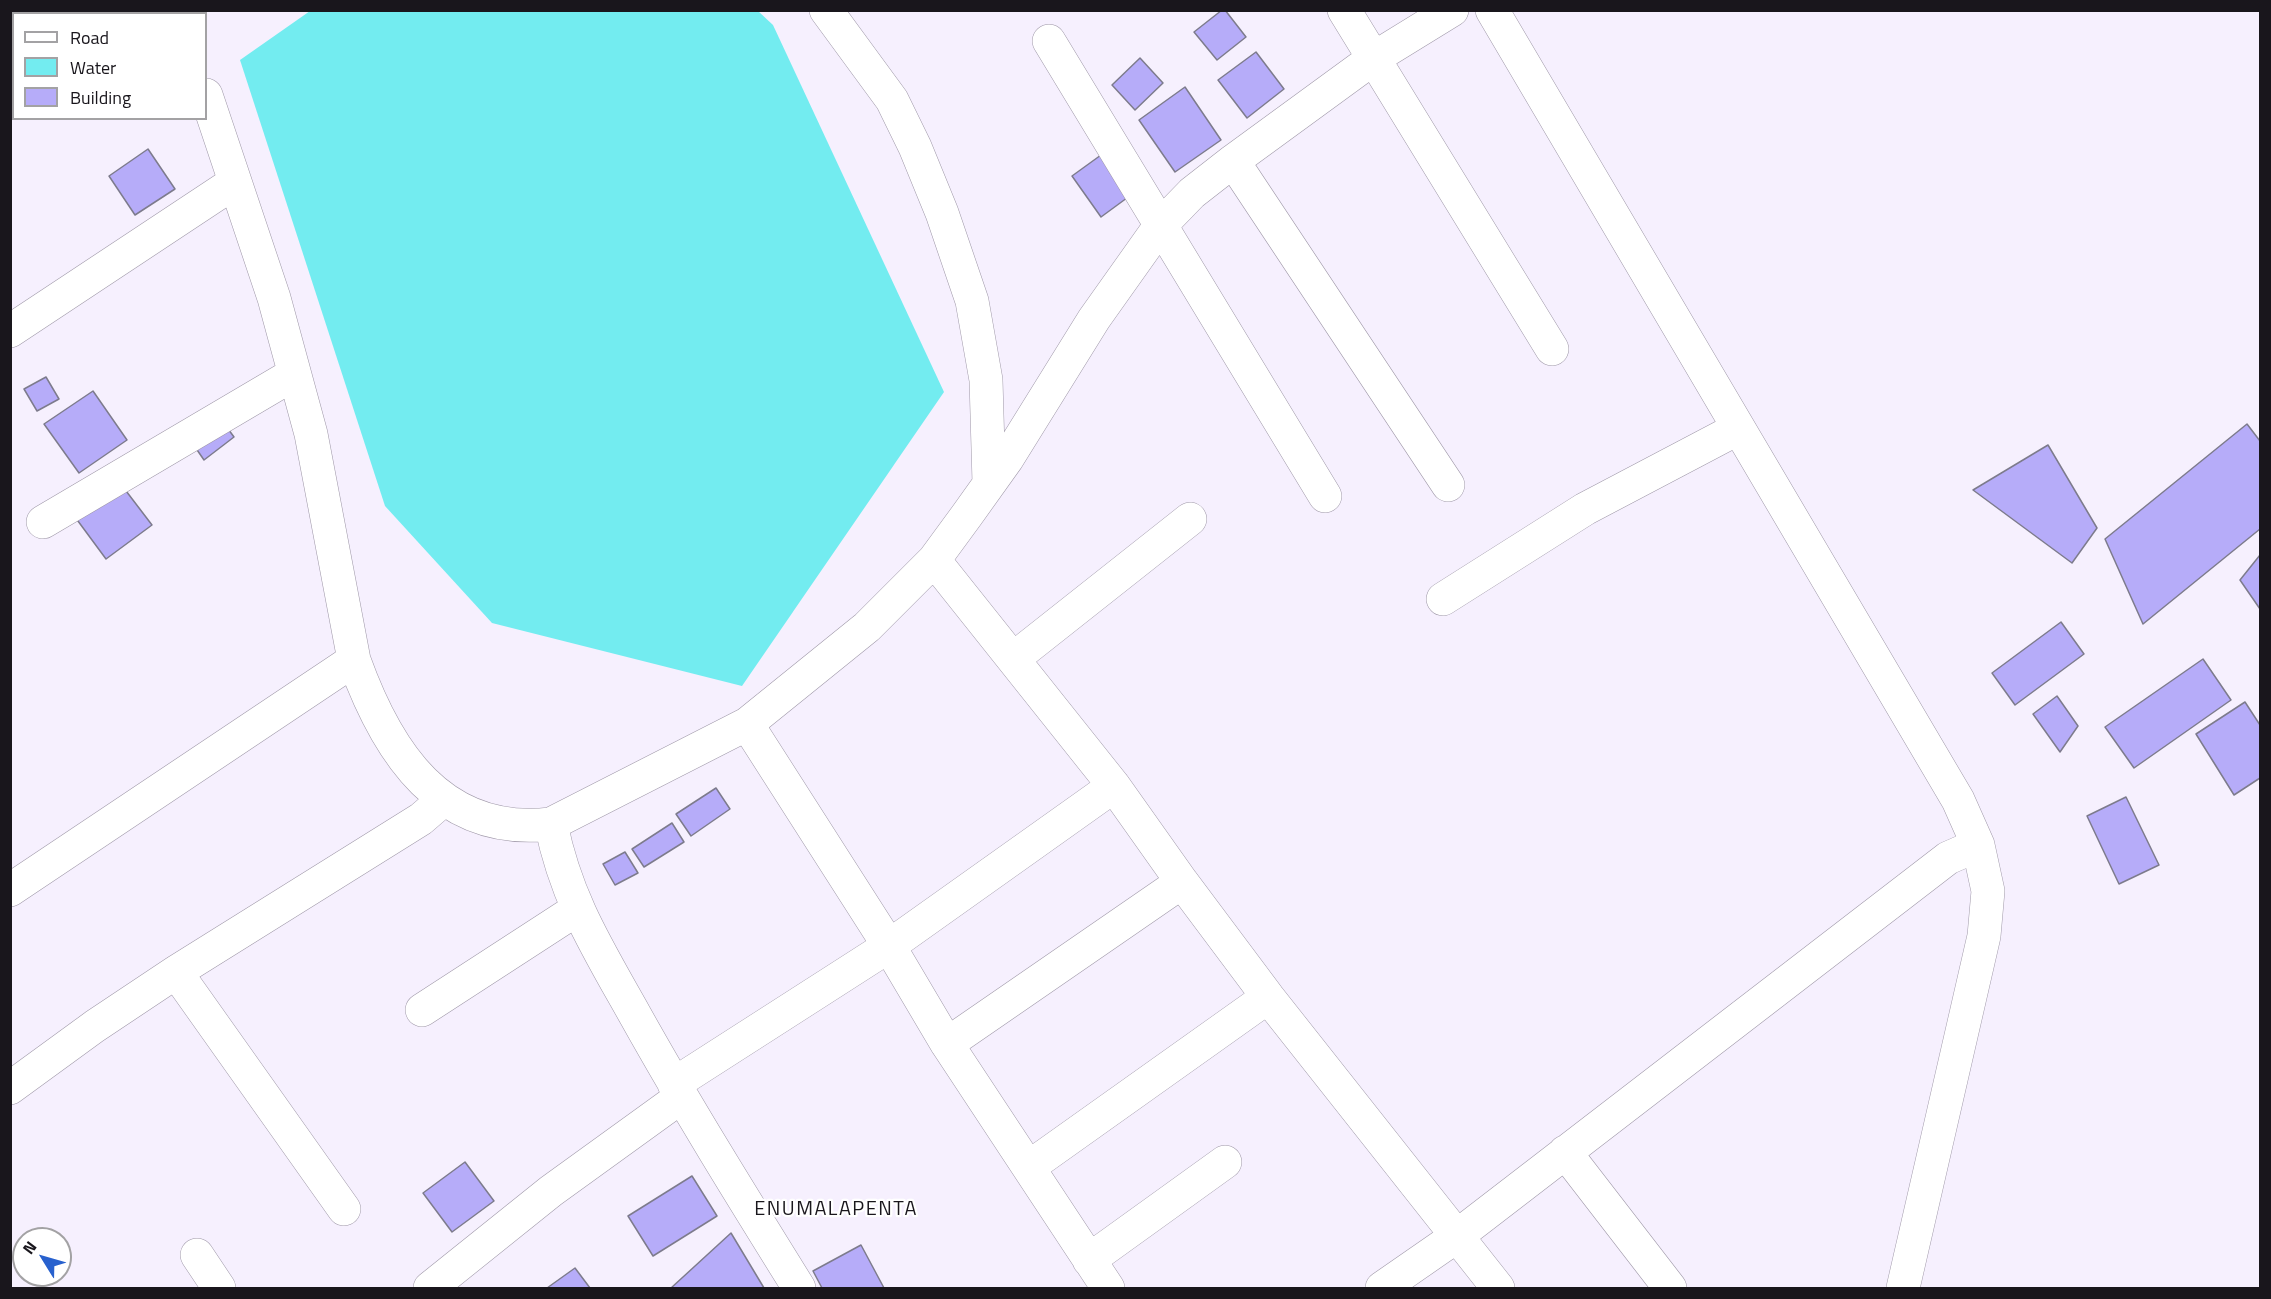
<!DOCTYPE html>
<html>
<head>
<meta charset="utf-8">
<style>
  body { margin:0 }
  #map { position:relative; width:2271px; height:1299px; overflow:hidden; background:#f6f0fe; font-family:"Titillium Web",sans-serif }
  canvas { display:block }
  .frame { position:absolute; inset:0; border:12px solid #19161c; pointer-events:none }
  .legend { position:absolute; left:12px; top:12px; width:195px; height:108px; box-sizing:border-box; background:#fff; border:2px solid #a3a2a4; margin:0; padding:8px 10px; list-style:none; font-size:18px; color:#19161c }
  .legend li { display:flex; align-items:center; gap:12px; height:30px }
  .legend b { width:30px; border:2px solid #a3a2a4 }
  .north { position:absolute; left:12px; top:1227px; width:60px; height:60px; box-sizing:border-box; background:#fff; border:2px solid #a3a2a4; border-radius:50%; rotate:307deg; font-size:16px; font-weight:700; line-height:24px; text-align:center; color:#19161c }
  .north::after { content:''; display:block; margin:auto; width:21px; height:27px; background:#2861ce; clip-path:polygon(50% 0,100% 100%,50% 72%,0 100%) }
</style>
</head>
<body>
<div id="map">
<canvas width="2271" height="1299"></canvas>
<div class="frame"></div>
<ul class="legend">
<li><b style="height:8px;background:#fff"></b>Road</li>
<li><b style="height:16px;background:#73ecf0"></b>Water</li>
<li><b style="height:16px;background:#b6acf9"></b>Building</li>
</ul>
<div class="north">N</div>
</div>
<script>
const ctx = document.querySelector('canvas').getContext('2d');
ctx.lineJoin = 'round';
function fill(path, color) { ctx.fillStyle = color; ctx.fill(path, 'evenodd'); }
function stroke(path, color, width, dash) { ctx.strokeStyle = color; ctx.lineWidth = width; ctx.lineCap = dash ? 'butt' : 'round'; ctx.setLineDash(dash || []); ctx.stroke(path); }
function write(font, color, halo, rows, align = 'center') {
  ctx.font = font + ' "Titillium Web",sans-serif'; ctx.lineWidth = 4.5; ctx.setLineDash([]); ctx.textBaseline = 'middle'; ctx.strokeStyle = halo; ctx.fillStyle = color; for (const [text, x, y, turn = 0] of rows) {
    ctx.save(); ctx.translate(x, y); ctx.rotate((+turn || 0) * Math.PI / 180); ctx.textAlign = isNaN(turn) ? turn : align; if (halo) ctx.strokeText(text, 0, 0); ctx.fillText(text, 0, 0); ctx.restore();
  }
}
const water = new Path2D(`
  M758,11L773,25L944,392L742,686L492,623L385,506L240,60L310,11Z`);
const building = new Path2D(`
  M1222,10H1225L1246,37L1217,60L1194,32Z
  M1256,52L1284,89L1247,118L1218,80Z
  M1140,58L1163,83L1135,110L1112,85Z
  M1185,87L1221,140L1175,172L1139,120Z
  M148,149L175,189L135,215L109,176Z
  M1101,155L1131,195L1101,217L1072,176Z
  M46,377L59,399L37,411L24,389Z
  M93,391L127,440L79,473L44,424Z
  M223,422L234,437L204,460L193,444Z
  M2247,424L2260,441V529L2143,624L2105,539Z
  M2048,445L2097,528L2072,563L1973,490Z
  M120,483L152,525L106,559L75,517Z
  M2260,555V609L2240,580Z
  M2061,622L2084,654L2015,705L1992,673Z
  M2203,659L2231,700L2134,768L2105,727Z
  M2057,696L2078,726L2060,752L2033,714Z
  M2245,702L2260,725V778L2234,795L2196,734Z
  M716,788L730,809L691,836L676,814Z
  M2126,797L2159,865L2119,884L2087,816Z
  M672,823L684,842L644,867L632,849Z
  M625,852L638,873L615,885L603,864Z
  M465,1162L494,1201L452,1232L423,1193Z
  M692,1176L717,1216L653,1256L628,1216Z
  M731,1233L764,1288H671Z
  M861,1245L884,1288H822L813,1271Z
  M575,1268L590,1288H547Z`);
const minor = new Path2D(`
  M174,10L175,14
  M826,10L892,100L915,147L942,213L972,301L986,380L989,483
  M1344,10L1552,349
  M1492,10L1958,800L1978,845L1988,891L1984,936L1903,1288
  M1049,41L1325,496
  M206,95L274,298L311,434L354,660C387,752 441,837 551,824L747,724L867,627L934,560L967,515L1007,459L1094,319L1160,226L1192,193L1233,161L1374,58L1452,10
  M1233,161L1448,485
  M10,331L235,182
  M43,522L294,374
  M934,560L1114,786L1182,882L1268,997L1498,1288
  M1443,599L1585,509L1737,429
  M1013,659L1190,519
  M747,724L889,946L947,1044L1108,1288
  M551,824C566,899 598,949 635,1015C687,1108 743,1198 799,1288
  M10,890L354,660
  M176,972L344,1209
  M422,1010L576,910
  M947,1044L1182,882
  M674,1084L889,946L1114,786
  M10,1088L95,1026L176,972L421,819L443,800
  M1565,1152L1670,1288
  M1029,1167L1268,997
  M197,1255L219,1288
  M1089,1260L1225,1162
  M430,1288L551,1191L681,1097
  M1382,1288L1457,1236L1948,858L1978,845`);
const quarterNames = [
  ["ENUMALAPENTA",836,1210]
];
fill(water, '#73ecf0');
fill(building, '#b6acf9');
stroke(building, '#7d7b8c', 1.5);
stroke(minor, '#9f98a8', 34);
stroke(minor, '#fff', 33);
ctx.letterSpacing = '1.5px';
write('20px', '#19161c', '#fff', quarterNames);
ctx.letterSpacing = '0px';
</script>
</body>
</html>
